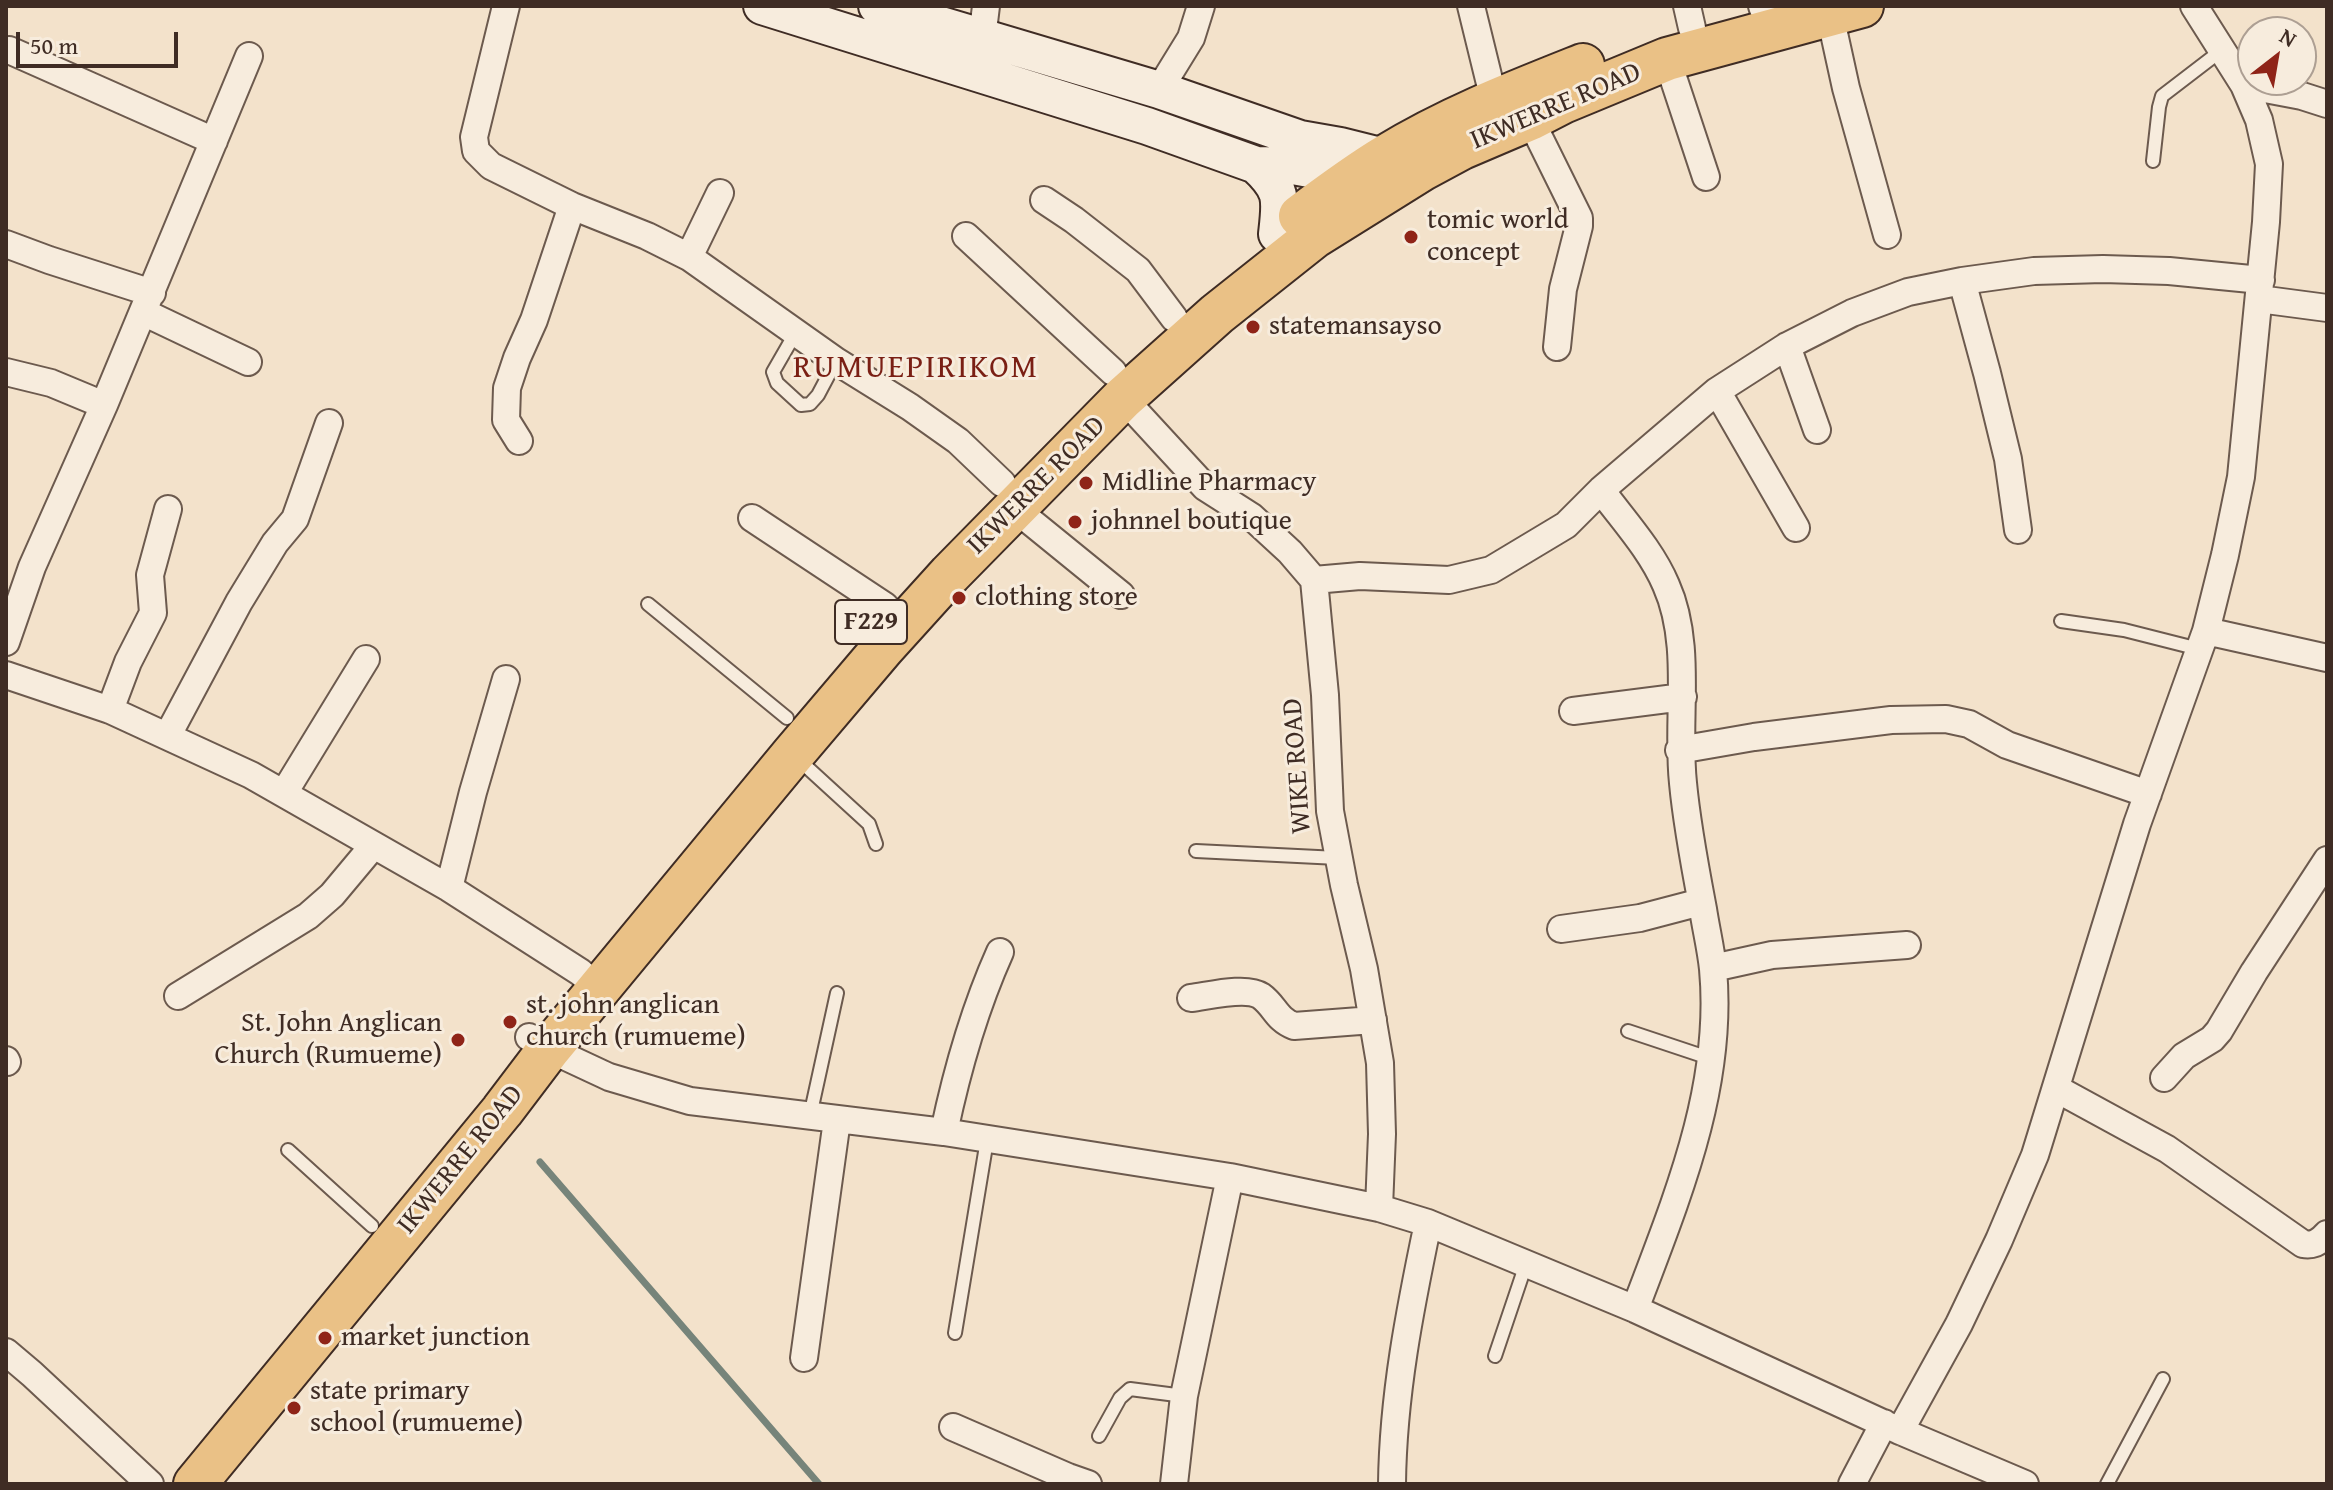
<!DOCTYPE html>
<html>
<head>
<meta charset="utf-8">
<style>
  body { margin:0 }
  #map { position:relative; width:2333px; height:1490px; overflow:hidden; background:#f3e2cb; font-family:"Gentium Book Plus",serif }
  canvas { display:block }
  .frame { position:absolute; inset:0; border:8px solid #3f2c24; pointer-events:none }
  .north { position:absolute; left:2237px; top:16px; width:80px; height:80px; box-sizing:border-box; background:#f7ecdd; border:2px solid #ad9f93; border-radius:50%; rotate:31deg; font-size:22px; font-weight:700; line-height:32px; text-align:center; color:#3f2c24 }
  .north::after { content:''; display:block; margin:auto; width:28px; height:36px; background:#8f2418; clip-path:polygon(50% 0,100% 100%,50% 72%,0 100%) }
  .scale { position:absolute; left:16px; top:32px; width:162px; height:36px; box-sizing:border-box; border:4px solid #3f2c24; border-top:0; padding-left:10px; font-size:24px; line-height:28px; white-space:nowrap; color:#3f2c24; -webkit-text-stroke:6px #f7ecdd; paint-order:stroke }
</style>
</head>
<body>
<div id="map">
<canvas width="2333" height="1490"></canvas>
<div class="frame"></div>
<div class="north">N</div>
<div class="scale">50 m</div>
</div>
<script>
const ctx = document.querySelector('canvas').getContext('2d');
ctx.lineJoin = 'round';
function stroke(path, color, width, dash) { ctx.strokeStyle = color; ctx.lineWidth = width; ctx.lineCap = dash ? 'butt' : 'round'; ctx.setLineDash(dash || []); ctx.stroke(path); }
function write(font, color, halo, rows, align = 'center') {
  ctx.font = font + ' "Gentium Book Plus",serif'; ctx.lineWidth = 6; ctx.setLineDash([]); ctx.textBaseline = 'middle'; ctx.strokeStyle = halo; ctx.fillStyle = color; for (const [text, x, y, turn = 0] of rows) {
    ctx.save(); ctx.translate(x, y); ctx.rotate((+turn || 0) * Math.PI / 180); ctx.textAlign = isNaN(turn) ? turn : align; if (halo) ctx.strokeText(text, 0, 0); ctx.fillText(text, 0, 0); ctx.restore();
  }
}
const stream = new Path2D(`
  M540,1162L819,1484`);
const lane = new Path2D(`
  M2153,161L2159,107L2162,96L2222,50
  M796,332L773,372L777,383L801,405L810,404L818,395L836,361
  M648,604L787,718
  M2061,621L2124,630L2199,649
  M798,759L869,824L876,844
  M1196,851L1338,858
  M1628,1031L1712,1059
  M810,1116L837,993
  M288,1150L372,1226
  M955,1333L987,1140
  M1495,1356L1526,1264
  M1099,1436L1120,1398L1130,1389L1184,1396
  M2107,1484L2163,1379`);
const street = new Path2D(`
  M506,6L474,137L476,151L491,166L572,206L647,236L689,257L836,361L910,407L958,441L1002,483
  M1471,6L1494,100
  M1687,6L1692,28
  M1762,6L1763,9
  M1830,15L1846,88L1887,235
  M982,39L986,6
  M9,50L214,141
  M1667,59L1706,177
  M2244,85L2302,96L2327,104
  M1159,90L1191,38L1201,6
  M1530,119L1579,218V226L1563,289L1557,347
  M1044,200L1074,220L1138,270L1174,318
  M966,236L1113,372
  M6,244L49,260L152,293
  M689,257L720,193
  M1962,281L1987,373L2008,459L2018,530
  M2259,299L2327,308
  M143,312L248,362
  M1787,346L1817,430
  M6,372L51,383L104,405
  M1717,391L1796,528
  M1123,398L1205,487L1252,517L1290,552L1314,580L1325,695L1330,811L1344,885L1364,969L1380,1063L1382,1134L1379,1208
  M519,441L506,420L507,388L517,358L534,320L572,206
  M1601,490C1624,521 1651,550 1666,585C1693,645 1676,719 1683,783C1687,826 1695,867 1703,909C1706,929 1711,949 1713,969C1724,1088 1676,1200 1635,1309
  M1014,508L1121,595
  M752,518L885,606
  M1314,580L1360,576L1449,580L1491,570L1566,525L1601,490L1717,391L1787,346L1852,313L1908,292L1962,281L2034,271L2103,269L2169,271L2261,280
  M2206,631L2327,658
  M6,642L32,567L104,405L249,56
  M6,675L110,710L251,775L449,888L580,972L600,989
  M110,710L128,662L153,613L150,575L168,509
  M1573,711L1683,697
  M168,735L239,602L275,543L295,519L329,423
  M1679,750L1754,737L1891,720L1946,719L1969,724L2007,745L2148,794
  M284,793L366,659
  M449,888L473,792L506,679
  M1561,929L1640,918L1701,902
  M1713,968L1772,955L1907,945
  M178,996L308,916L332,895L373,846
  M1191,998C1208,996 1246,986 1261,996C1275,1006 1276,1019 1294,1026L1373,1020
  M529,1037L549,1049L609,1077L690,1101L944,1132L1230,1177L1379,1208L1428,1223L1635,1309L1900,1431L2025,1484
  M6,1060L7,1062
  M2164,1078L2184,1056L2212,1039L2219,1031L2254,972L2327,860
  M2057,1089L2167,1149L2303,1244C2313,1246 2320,1242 2327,1234
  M944,1132C957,1070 974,1010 1000,952
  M6,1352L32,1374L150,1484
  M804,1358L837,1120
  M953,1427L1068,1477L1088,1484
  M1900,1431L1959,1324L1999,1240L2035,1155L2137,824L2206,631L2225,555L2241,477L2266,222L2269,164L2259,120L2244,85L2194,6
  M1174,1484L1184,1396L1230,1177
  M1392,1484C1393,1395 1410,1309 1428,1223
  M1852,1484L1884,1423`);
const secondary = new Path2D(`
  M762,6L1147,126L1256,165L1293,166L1326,172L1368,193
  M877,6L1159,90L1300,139L1340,146L1404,162
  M1256,165C1283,190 1281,199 1277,234`);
const primary = new Path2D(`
  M1300,216C1328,195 1356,174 1386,156C1448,118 1515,92 1583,65
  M195,1484L502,1111L549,1049L793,754L883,648L950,574L1123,398L1217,314L1314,237L1423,169L1462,148L1530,119L1563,102L1667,59L1862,6`);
const markers = [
  [1411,237,8,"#8f2418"],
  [1253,327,8,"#8f2418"],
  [1086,483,8,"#8f2418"],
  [1075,522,8,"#8f2418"],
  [959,598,8,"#8f2418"],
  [510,1022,8,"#8f2418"],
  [458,1040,8,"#8f2418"],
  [325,1338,8,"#8f2418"],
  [294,1408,8,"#8f2418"]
];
const shields = [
  [871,622,72]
];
const shieldNames = [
  ["F229",871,622]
];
const streetNames = [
  ["IKWERRE ROAD",1556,107,-23],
  ["IKWERRE ROAD",1037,486,-45],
  ["WIKE ROAD",1298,766,-94],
  ["IKWERRE ROAD",461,1160,-51]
];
const poiNames = [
  ["tomic world",1427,221],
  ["concept",1427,253],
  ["statemansayso",1269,327],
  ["Midline Pharmacy",1102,483],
  ["johnnel boutique",1091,522],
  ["clothing store",975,598],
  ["st. john anglican",526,1006],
  ["church (rumueme)",526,1038],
  ["St. John Anglican",442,1024,"right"],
  ["Church (Rumueme)",442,1056,"right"],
  ["market junction",341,1338],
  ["state primary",310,1392],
  ["school (rumueme)",310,1424]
];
const quarterNames = [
  ["RUMUEPIRIKOM",916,369]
];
stroke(stream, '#76847a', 7);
stroke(lane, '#6c5a4e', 16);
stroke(street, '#6c5a4e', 30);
stroke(secondary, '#3f2c24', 40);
stroke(primary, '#3f2c24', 46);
stroke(lane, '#f7ecdd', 12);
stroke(street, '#f7ecdd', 26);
stroke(secondary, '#f7ecdd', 36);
stroke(primary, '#eac186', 42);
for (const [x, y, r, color] of markers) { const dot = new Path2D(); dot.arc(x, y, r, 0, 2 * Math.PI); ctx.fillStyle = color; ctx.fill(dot); stroke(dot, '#f7ecdd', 3); }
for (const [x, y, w] of shields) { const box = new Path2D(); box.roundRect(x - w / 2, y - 22, w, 44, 6); ctx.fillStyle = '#f7ecdd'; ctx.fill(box); stroke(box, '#3f2c24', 2); }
write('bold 26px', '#3f2c24', null, shieldNames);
write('28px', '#3f2c24', '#f7ecdd', streetNames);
write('28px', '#3f2c24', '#f7ecdd', poiNames, 'left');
ctx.letterSpacing = '2px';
write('32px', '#7a1f14', '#f7ecdd', quarterNames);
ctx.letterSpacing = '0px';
</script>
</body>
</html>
